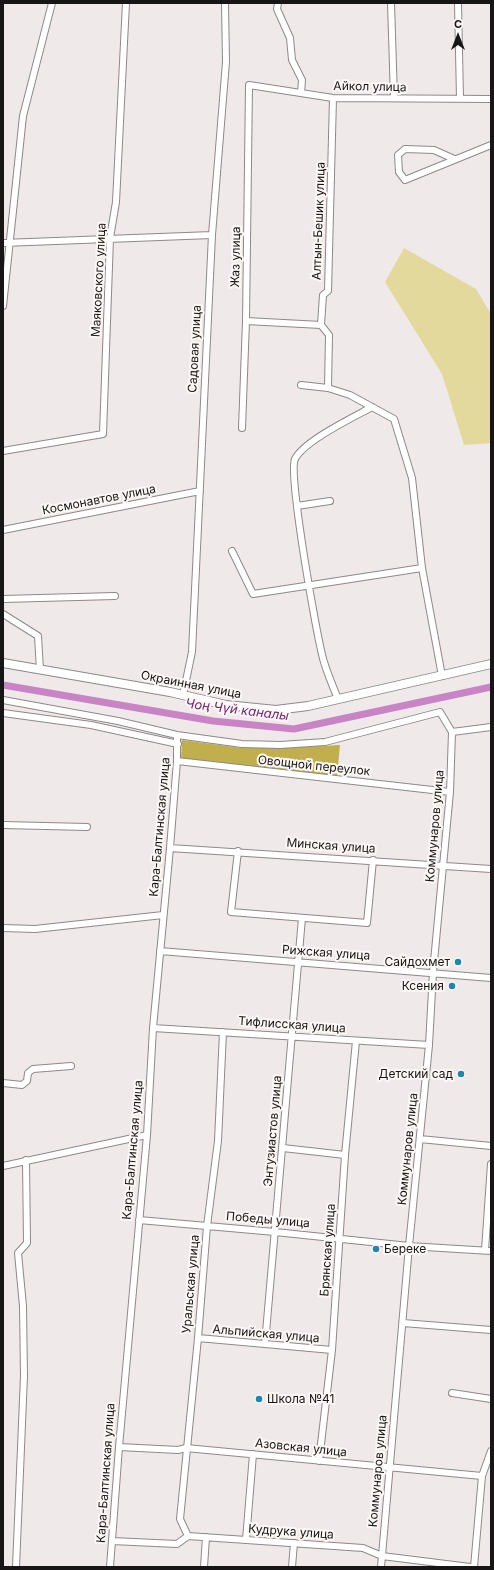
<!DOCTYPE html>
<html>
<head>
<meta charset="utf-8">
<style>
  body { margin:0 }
  #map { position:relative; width:494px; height:1570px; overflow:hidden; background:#efeae9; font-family:Inter,sans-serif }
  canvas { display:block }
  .frame { position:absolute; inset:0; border:4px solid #171515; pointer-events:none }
  .north { position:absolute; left:438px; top:16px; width:40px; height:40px; -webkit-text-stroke:3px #fdf8f6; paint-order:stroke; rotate:0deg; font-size:11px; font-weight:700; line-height:16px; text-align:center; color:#171515 }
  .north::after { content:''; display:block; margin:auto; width:14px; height:18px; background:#171515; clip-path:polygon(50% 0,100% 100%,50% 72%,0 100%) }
</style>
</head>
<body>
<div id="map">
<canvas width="494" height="1570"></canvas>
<div class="frame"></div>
<div class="north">С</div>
</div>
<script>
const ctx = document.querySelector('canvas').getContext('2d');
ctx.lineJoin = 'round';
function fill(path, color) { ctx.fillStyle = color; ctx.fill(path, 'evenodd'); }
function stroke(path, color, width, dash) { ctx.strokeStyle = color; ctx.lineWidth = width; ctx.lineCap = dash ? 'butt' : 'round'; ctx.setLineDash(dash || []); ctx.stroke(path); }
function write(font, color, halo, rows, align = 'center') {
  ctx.font = font + ' Inter,sans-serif'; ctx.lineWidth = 4; ctx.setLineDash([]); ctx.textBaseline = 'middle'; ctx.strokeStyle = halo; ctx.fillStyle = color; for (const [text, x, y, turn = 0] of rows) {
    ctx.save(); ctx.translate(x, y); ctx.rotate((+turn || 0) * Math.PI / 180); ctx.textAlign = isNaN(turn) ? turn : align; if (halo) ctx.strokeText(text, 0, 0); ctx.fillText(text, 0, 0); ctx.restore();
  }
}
const green = new Path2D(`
  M404,248L476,289L491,314V443L464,445L442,374L385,282Z`);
const forest = new Path2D(`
  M182,740L242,748H283L340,745L337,777L181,759Z`);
const canal = new Path2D(`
  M3,685L213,721L294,729L491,687`);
const street = new Path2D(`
  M278,3L277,9L290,38L292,60L302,80L301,93
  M391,3L394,98
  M458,3L460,99
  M454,159L434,150L405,149L398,155L399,172L405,180L491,145
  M3,243L212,235
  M3,306L23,116L52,3
  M246,321L321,325
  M301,385L328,388L350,395L394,419L412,478L422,568L442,676
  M328,388L329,335L321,325L323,295L328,291L333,98
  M242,428L246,321L249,85L333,98L491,99
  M3,451L103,434L110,238L116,202L126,3
  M297,506L330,501
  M3,530L200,491
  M232,551L253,594L422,568
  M3,599L115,596
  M3,614L38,636L40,670
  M183,695L192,652L212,235L226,62L225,3
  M338,699C333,687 328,675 324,662C317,640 288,473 295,459C304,441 352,418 372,407
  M3,700L118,721L177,735L242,744L280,745L325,742L440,712L452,732
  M3,713L91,725L178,744
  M452,732L491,727
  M177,761L450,792
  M3,825L87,827
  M170,848L491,869
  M238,851L231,912L367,923L373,860
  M3,928L35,929L163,915
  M160,951L491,978
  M153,1028L429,1045
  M3,1083L22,1085L27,1081L28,1073L33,1069L71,1066
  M420,1139L491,1146
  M283,1148L345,1155
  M3,1166L147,1135
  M139,1220L275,1232L409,1246L491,1251
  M485,1250L491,1164
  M403,1323L491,1330
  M198,1338L332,1350
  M265,1344L302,918
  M452,1393L491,1399
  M119,1447L178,1450L186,1448L482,1476
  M319,1461L332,1350L345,1155L356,1041
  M188,1536L180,1519L198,1338L207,1226L218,1141L223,1032
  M246,1540L253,1454
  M112,1541L177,1544L188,1536L363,1548L382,1556L470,1567
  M16,1567L24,1376L23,1306L18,1253L27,1243L26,1160
  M110,1567L119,1447L147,1135L153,1028L170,848L177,761V735
  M204,1567L206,1537
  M292,1567L294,1543
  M381,1567L409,1246L429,1045L433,972L450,792L452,732
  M474,1567L482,1476L491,1451`);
const secondary = new Path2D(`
  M3,663L170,692L226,705L276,710L308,706L491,664`);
const markers = [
  [458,962,4,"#1f86af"],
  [452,986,4,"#1f86af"],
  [461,1074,4,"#1f86af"],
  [376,1249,4,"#1f86af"],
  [259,1399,4,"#1f86af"]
];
const streetNames = [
  ["Айкол улица",370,87,1],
  ["Алтын-Бешик улица",319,221,-88],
  ["Жаз улица",236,257,-89],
  ["Маяковского улица",99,280,-87],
  ["Садовая улица",195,349,-87],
  ["Космонавтов улица",99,500,-11],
  ["Окраинная улица",191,685,11],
  ["Овощной переулок",314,766,6],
  ["Коммунаров улица",435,826,-85],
  ["Кара-Балтинская улица",160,827,-85],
  ["Минская улица",331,846,4],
  ["Рижская улица",326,953,4],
  ["Тифлисская улица",292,1025,4],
  ["Энтузиастов улица",273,1131,-85],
  ["Коммунаров улица",408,1149,-84],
  ["Кара-Балтинская улица",133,1150,-85],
  ["Победы улица",268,1220,5],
  ["Брянская улица",328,1250,-86],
  ["Уральская улица",191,1284,-85],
  ["Альпийская улица",266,1334,5],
  ["Азовская улица",301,1448,6],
  ["Коммунаров улица",378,1471,-85],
  ["Кара-Балтинская улица",106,1473,-86],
  ["Кудрука улица",291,1532,4]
];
const poiNames = [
  ["Сайдохмет",450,962],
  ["Ксения",444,986],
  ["Детский сад",453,1074],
  ["Береке",384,1249,"left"],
  ["Школа №41",267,1399,"left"]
];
const waterNames = [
  ["Чоң Чүй каналы",237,710,7]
];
fill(green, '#e3d99c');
fill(forest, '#c1af4e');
stroke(canal, '#c884c5', 7);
stroke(street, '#8e8988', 8);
stroke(secondary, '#8e8988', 10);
stroke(street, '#fff', 6);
stroke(secondary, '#fff', 8);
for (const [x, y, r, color] of markers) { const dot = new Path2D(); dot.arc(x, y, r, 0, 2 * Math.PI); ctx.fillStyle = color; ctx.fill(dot); stroke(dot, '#fdf8f6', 1.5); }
write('12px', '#171515', '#fdf8f6', streetNames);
write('12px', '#171515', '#fdf8f6', poiNames, 'right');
write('italic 13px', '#742373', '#fdf8f6', waterNames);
</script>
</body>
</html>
